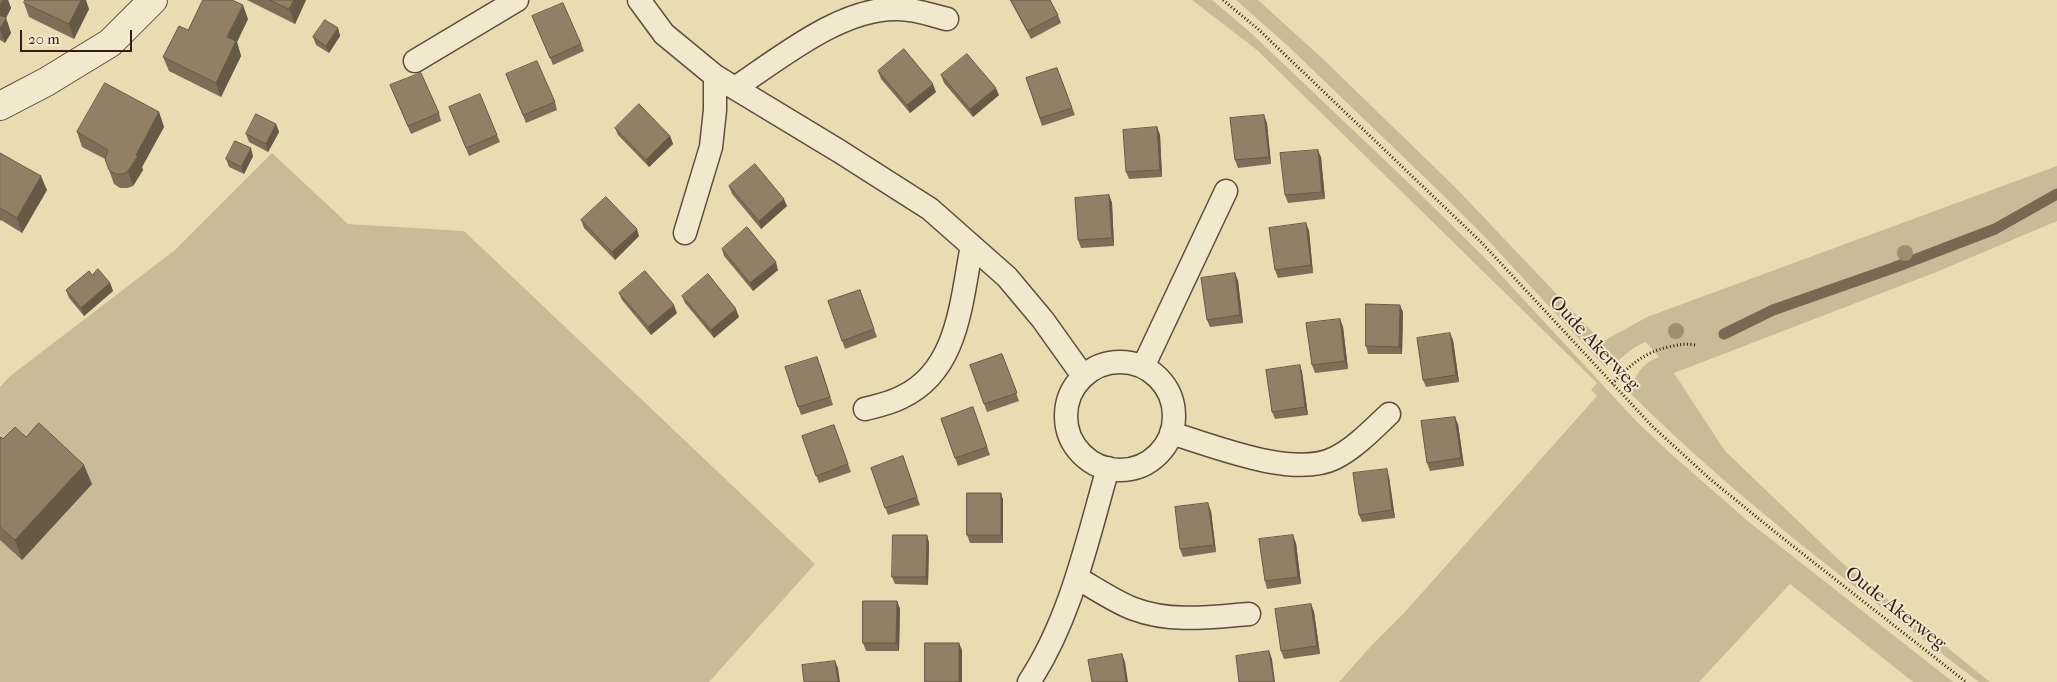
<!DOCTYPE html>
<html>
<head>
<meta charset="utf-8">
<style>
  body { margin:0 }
  #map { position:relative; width:2057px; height:682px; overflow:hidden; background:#e9dcb3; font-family:"IM FELL French Canon",serif }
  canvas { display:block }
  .scale { position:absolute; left:20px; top:30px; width:112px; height:22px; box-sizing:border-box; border:2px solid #331c13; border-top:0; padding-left:6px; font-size:15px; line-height:18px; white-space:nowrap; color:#331c13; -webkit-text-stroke:4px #f1e8ce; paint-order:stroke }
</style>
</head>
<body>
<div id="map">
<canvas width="2057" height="682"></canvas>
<div class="scale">20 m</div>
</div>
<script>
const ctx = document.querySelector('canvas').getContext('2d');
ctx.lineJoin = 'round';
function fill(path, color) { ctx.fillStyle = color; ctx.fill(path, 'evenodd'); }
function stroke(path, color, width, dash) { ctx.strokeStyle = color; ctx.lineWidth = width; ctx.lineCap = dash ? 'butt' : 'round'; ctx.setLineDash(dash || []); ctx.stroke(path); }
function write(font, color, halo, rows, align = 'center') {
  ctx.font = font + ' "IM FELL French Canon",serif'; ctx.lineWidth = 4; ctx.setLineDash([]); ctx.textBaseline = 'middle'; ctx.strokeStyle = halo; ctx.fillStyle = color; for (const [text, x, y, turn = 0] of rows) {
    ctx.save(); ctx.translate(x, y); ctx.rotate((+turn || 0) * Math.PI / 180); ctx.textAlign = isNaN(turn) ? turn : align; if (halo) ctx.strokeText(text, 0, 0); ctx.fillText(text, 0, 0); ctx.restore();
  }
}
const green = new Path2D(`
  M1192,0H1212L1218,5L1251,33L1414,188L1488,261L1637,422L1670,453L1749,522L1953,682H1913L1790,584L1699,682H1339L1372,645L1405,612L1597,396L1591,390L1597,383L1257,50Z
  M1236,0H1258L1323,59L1457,189L1602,342L1647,317L2057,166V221L1939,271L1674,373L1725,451L1841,562L1990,682H1979C1859,590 1737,500 1630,393C1635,375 1641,364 1659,357L1646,342C1630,347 1621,362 1605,367L1486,238L1445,197L1288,46Z
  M272,153L348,224L464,231L815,564L709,682H0V387L9,377L175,250Z`);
const stream = new Path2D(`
  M1724,334L1773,310L1893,268L1995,229L2057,194`);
const path = new Path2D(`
  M1223,0L1258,29L1480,241L1652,426L1710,479L1775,532L1966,682
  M1612,384C1629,366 1643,353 1668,347C1678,345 1685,343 1695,345`);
const service = new Path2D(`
  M639,0L664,34L715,76L839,151L930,209L1007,277L1043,320L1083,376
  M415,61L517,0
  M735,88C780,58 842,7 898,9C915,9 931,15 947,19
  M685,233L711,147L715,110V76
  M1066 416a54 54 0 1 1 108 0a54 54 0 1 1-108 0Z
  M1143,367L1226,191
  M865,409C877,406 891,403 902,397C959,370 961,300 972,246
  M1171,433C1214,446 1294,479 1335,458C1355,448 1373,429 1389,414
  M1077,578C1095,588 1115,602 1134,609C1171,623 1211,617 1249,614
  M1029,682C1071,618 1087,541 1108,468`);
const minor = new Path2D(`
  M0,106L46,82L110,43L153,0`);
const trees = [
  [1905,253],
  [1676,331]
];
const wall = new Path2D(`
  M0,0H8L11,8L6,18L11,33L5,43L0,40Z
  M247,0H306L295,24Z
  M1010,0H1050L1058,15L1061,23L1031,39Z
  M24,3L89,9L74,39L29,17Z
  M532,16L581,44L584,51L553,65Z
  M248,19L237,42L241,56L221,97L169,71L163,57L188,30Z
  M338,28L340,36L329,53L316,45L313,37Z
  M1057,68L1075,115L1042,126L1026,78Z
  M878,71L936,92L910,113L881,79Z
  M506,74L555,102L557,110L526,123Z
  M941,75L999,95L973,117L944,83Z
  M390,85L439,113L441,121L411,134Z
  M449,107L497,135L500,142L469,156Z
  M159,112L164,127L142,167L143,170L133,186L128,188H120L114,184L105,159L82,147L77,132Z
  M1267,123L1271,164L1238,168L1235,160Z
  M276,124L279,132L268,152L249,142L246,134Z
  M1157,127L1160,135L1162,177L1129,179L1126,172Z
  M615,128L670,136L673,144L649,167L618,135Z
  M0,153L47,190L22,233L1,220L0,221Z
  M253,156L244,174L229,167L226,159Z
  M1321,157L1325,199L1288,203L1285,195Z
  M729,186L787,206L761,229L732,194Z
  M1109,195L1112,203L1114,246L1081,248L1078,240Z
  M581,220L639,236L615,260L584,228Z
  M1306,223L1309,231L1313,273L1278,278L1275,270Z
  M722,249L778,270L753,291L724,256Z
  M1235,273L1238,281L1243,323L1210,327L1207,320Z
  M110,283L113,291L84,316L69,298L66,290Z
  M860,290L877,337L845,349L828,301Z
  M619,293L677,313L651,335L622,300Z
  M682,296L739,317L714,338L685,303Z
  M1403,312L1402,354H1368L1366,346Z
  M1340,319L1343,327L1348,369L1315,373L1312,365Z
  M1453,340L1459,382L1426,387L1423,380Z
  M1002,354L1019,401L987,412L970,365Z
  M820,364L833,405L801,415L785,367Z
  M1300,365L1302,372L1308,415L1275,419L1272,412Z
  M973,407L990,455L958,466L941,419Z
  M1458,424L1464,466L1430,471L1427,463Z
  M834,425L851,472L819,483L802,436Z
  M26,437L92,484L22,560L0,540V438L3,439Z
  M903,456L920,505L888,515L871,468Z
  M1389,477L1395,518L1362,522L1359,515Z
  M1001,493L1003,500V543H970L967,535Z
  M1211,511L1216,552L1183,557L1180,549Z
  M927,535L929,543L928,585L895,584L892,577Z
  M1296,543L1301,584L1267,589L1265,581Z
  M897,601L900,609L899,651H866L863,643Z
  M1311,604L1314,612L1320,654L1284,659L1281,651Z`);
const shadedWall = new Path2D(`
  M3,0H8L11,8L6,18L11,33L5,43L0,29V5Z
  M81,0H86L89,9L74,39L69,24Z
  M294,0H306L295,24L289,9Z
  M243,5L248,19L237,42L241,56L221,97L216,83L227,37Z
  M338,28L340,36L329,53L326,46Z
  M933,84L936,92L910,113L907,105Z
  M996,88L999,95L973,117L970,109Z
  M159,112L164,127L142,167L143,170L133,186L128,171L136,155Z
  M1264,115L1267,123L1271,164L1269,157Z
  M276,124L279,132L268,152L266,144Z
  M1157,127L1160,135L1162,177L1160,170Z
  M670,136L673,144L649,167L646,160Z
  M251,148L253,156L244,174L241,167Z
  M1318,150L1321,157L1325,199L1322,192Z
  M41,176L47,190L22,233L17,218Z
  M1109,195L1112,203L1114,246L1112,238Z
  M784,199L787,206L761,229L759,221Z
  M1306,223L1309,231L1313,273L1311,265Z
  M637,229L639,236L615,260L612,252Z
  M776,262L778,270L753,291L750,283Z
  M1235,273L1238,281L1243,323L1240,315Z
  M110,283L113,291L84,316L81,308Z
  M674,305L677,313L651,335L648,327Z
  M1400,305L1403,312L1402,354L1399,347Z
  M736,309L739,317L714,338L711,330Z
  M1340,319L1343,327L1348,369L1345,361Z
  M1450,333L1453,340L1459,382L1456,375Z
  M1300,365L1302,372L1308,415L1305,407Z
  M1455,417L1458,424L1464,466L1461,458Z
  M84,465L92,484L22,560L15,540Z
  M1387,469L1389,477L1395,518L1392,510Z
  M1001,493L1003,500V543L1001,535Z
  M1208,503L1211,511L1216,552L1214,545Z
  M927,535L929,543L928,585L926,577Z
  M1293,535L1296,543L1301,584L1298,577Z
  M897,601L900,609L899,651L896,643Z
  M1311,604L1314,612L1320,654L1317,646Z
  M959,643L962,650V682H959Z
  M1269,651L1272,659L1275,682H1274Z
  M1122,654L1125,662L1128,682H1126Z
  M835,661L838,668L840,682H838Z`);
const building = new Path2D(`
  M25,0H81L69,24L24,3Z
  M203,0H232L243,5L227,37L236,41L216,83L163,57L179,26L188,30Z
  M270,0H294L289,9Z
  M1011,0H1050L1058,15L1028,31Z
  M563,3L581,44L550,58L532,16Z
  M0,15L6,18L0,29Z
  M325,20L338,28L326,46L313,37Z
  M904,49L933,84L907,105L878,71Z
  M967,54L996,88L970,109L941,75Z
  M537,61L555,102L523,115L506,74Z
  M1057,68L1072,108L1040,118L1026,78Z
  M421,73L439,113L408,126L390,85Z
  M105,83L159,112L136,155L138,156L128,171L123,174H115L109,170L105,159L108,150L77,132Z
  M480,94L497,135L466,148L449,107Z
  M639,104L670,136L646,160L615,128Z
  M256,114L276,124L266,144L246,134Z
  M1264,115L1269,157L1235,160L1230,118Z
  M1157,127L1160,170L1126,172L1123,130Z
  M235,141L251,148L241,167L226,159Z
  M1318,150L1322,192L1285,195L1280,153Z
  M0,153L41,176L17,218L0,208Z
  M755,164L784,199L759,221L729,186Z
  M1109,195L1112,238L1078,240L1075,198Z
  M606,197L637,229L612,252L581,220Z
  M1306,223L1311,265L1275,270L1269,228Z
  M747,227L776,262L750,283L722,249Z
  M98,269L110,283L81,308L66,290L89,271L92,275Z
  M645,271L674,305L648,327L619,293Z
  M1235,273L1240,315L1207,320L1201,278Z
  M708,274L736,309L711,330L682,296Z
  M860,290L874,329L842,341L828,301Z
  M1366,304L1400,305L1399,347L1366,346Z
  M1340,319L1345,361L1312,365L1306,323Z
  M1450,333L1456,375L1423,380L1417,338Z
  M1002,354L1017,393L984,404L970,365Z
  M817,357L830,397L798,407L785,367Z
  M1300,365L1305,407L1272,412L1266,370Z
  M973,407L987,447L955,458L941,419Z
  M1455,417L1461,458L1427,463L1421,421Z
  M39,423L84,465L15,540L0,527V438L1,437L3,439L15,427L26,437Z
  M834,425L848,464L816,476L802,436Z
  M903,456L917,497L885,508L871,468Z
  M1387,469L1392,510L1359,515L1353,473Z
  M967,493H1001V535H967Z
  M1208,503L1214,545L1180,549L1175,507Z
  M893,535H927L926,577H892Z
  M1293,535L1298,577L1265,581L1259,539Z
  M863,601H897L896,643H863Z
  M1311,604L1317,646L1281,651L1275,609Z
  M925,643H959V682H925Z
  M1269,651L1274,682H1239L1236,656Z
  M1122,654L1126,682H1092L1088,660Z
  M835,661L838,682H804L802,665Z`);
const streetNames = [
  ["Oude Akerweg",1594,344,47],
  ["Oude Akerweg",1895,609,38]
];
fill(green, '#cabb98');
stroke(stream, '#7b6853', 11);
stroke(service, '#604c3b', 25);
stroke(minor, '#604c3b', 30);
stroke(path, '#331c13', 3, [1, 2.5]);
stroke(service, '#f1e8ce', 22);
stroke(minor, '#f1e8ce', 28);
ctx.fillStyle = '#9e8d71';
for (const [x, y] of trees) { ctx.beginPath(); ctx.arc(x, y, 8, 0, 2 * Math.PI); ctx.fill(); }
fill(wall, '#7e6e58');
fill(shadedWall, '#665a47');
fill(building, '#928066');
stroke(building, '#665a47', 1);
write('19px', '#331c13', '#f1e8ce', streetNames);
</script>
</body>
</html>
